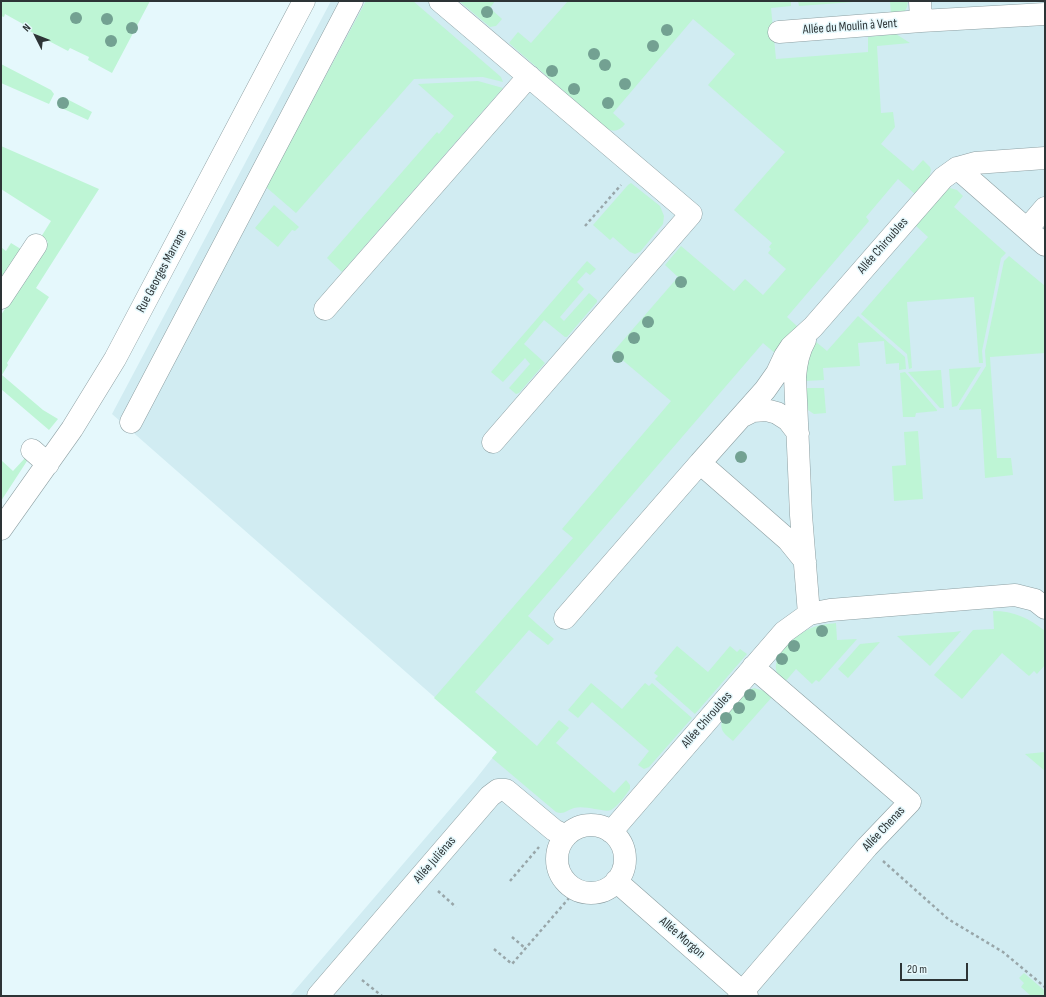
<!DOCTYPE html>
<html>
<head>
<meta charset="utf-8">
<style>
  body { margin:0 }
  #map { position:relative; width:1046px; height:997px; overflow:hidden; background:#e5f8fc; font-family:"Sofia Sans Condensed",sans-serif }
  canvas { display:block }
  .frame { position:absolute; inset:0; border:2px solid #2d3436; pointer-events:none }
  .north { position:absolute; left:16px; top:16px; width:40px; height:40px; -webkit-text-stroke:3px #e5f8fc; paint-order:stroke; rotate:312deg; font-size:11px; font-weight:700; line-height:16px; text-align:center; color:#2d3436 }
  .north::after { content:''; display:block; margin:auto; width:14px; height:18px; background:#2d3436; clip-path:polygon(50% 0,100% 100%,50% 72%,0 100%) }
  .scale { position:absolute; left:900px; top:963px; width:68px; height:18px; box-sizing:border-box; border:2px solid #2d3436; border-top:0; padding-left:5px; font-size:12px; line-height:14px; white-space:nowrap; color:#2d3436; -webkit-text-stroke:3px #e5f8fc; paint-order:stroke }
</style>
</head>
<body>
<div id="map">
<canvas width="1046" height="997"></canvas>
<div class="frame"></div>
<div class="north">N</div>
<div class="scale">20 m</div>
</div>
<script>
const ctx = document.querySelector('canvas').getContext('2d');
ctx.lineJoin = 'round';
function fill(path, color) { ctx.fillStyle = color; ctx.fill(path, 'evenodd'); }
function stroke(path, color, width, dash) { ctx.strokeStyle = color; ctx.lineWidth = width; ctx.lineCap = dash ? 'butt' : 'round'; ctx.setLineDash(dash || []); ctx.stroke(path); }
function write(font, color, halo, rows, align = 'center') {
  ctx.font = font + ' "Sofia Sans Condensed",sans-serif'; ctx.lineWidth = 3; ctx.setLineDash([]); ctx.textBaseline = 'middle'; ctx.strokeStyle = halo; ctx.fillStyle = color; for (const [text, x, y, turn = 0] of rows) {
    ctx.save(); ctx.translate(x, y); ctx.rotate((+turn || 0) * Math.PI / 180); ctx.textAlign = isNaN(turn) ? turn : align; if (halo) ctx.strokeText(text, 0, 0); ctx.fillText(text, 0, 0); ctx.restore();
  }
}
const built = new Path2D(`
  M331,1H1045V996H290L475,780L497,752L112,414Z`);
const green = new Path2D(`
  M1,1H118L121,2V1H150L112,73L88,60L89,57L70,48L68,51L22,27L23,24L5,14L4,17L1,16Z
  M366,1H413L501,77L503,82L483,77L414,79L296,213L266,187Z
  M459,1H495L490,8L502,19L496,26L490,27Z
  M568,1H791V6L771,8L776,59L868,52V37L896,34L910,43L877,46L881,113L893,112L895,127L881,144L913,171L923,160L930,167L931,170L929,178L915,194L898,179L866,217L869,221L787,317L799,328L776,354L763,343L528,616L554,639L548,645L529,630L475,692L537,746L559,720L569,728L556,743L614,793L626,780L630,785V789C625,796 618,806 611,810C605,813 586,805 574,808C567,810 564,815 556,812L492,758L497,752L434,698L573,538L562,529L671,401L613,352L678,277L665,265L681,246L734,291L745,279L763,295L786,269L768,253L771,249L769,247L772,243L734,210L785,152L708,85L735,54L693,19L613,113L625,124C619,131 614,133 606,128L509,43L518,32L531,43Z
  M798,1H867L799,6Z
  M890,1H908L907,7L905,11L891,15Z
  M1,64L51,90L54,94L49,104L1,83Z
  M478,81L503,88L342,272L327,258L437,132L439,134L454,116L418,84Z
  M63,97L92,112L88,120L57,106L61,99Z
  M1,146L99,189L36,288L49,297L7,363L8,365L2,375L43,410L58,419L49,430L1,389V315L48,242L41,237L51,221L1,189Z
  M631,183L660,206L664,216L663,224L640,252L635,254L630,252L613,237L610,240L593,225L628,185Z
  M950,188L957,190L963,196L954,207L1006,253L1001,258L982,351L983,363H979L974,297L907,302L912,368L909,369L907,354L861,314L928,237L915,225L947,189Z
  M274,205L299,227L295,231L292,230L278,247L255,228Z
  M11,243L24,251L1,287V249L2,248L6,251Z
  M1009,256L1045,286V353L990,357L997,458H1011L1013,475L985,478L981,409L959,410V409L986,366L985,351L1004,261Z
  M587,261L596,269L590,275L586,272L577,282L584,289L560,317L564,321L589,293L597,300V302L567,337H565L544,320L524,344L545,363L519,393L516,394L509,388L530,364L525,358L503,382L491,372Z
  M858,316L905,357L906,369L899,370V363L886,364L884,341L858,343L860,366L823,368L824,380L805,381L804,363L815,341L827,351Z
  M981,367L957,406L952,407L949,369Z
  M941,370L944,408H940L908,372Z
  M905,372L937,410V411L916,413L915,417H903L900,373Z
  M806,388H824L826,413L814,414L808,410Z
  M918,431L923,499L894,501L892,466L906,465L904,432Z
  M25,458L27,461L1,501V460L13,471Z
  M993,611C1014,611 1029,618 1045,631V665L1037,674L1034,671L1029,676L1002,653L962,699L934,675L973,630L994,629Z
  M836,623L837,640L857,639L819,682L816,680L812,684L796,669L784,683C781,680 778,676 777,673C770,656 796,635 809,629C817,625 827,624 836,623Z
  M961,631L930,666L897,636L954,632Z
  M880,642L848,678L838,669L860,644Z
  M677,646L708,672L730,646L737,652L740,649L747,654L695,714L655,679L658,676L654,673Z
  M591,683L622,709L645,683L649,686L652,683L692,718L649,767L644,769L638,765L649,751L592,702L578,718L568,710Z
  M754,688L764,691L772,697L733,741C726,735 719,731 722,721L747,691Z
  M1045,752V771L1025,754Z
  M1024,973L1045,991V996H1031L1021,987L1024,983L1019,978Z`);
const path = new Path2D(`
  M585,226L621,185
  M883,861L948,919L1003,952L1045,987
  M510,881L539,847
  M438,891L456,907
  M512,937L525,948
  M494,949L512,964L576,890
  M362,980L382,996`);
const minor = new Path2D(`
  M440,1L691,214L493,442
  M920,1L921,21L1045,14
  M779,32L921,21
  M957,168L1045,245
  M1027,229L1045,208
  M1,298L36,245
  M325,309L529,76
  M805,340C798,352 796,364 795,377L801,515L809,614
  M741,417L753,411L766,410L777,413L788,420L798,433
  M131,422L352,1
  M32,450L48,464
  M1,529L72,429L115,359L304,1
  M805,561L788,540L700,463L765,390L777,373L785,356L791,347L813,327L943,178L957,168L975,163L1045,158
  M565,618L700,463
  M557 859a34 34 0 1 1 68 0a34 34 0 1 1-68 0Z
  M611,832L784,632L809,614L830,610L1015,595L1035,600L1045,608
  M616,881L747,996
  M318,996L490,796L498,790H506L554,830L566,836
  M739,996L867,847L910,802L753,667`);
const trees = [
  [487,12],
  [76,18],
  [107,19],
  [132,28],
  [667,30],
  [111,41],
  [653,46],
  [594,54],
  [605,65],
  [552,71],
  [625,84],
  [574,89],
  [63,103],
  [608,103],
  [681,282],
  [648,322],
  [634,338],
  [618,357],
  [741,457],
  [822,631],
  [794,646],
  [782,659],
  [750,695],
  [739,708],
  [726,718]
];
const streetNames = [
  ["Allée du Moulin à Vent",850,27,-4],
  ["Allée Chiroubles",883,246,-49],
  ["Rue Georges Marrane",162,271,-62],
  ["Allée Chiroubles",707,720,-49],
  ["Allée Chenas",884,829,-47],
  ["Allée Juliénas",435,860,-49],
  ["Allée Morgon",682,938,41]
];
fill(built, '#d1ecf2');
fill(green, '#bef5d5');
stroke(minor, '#8d9fa2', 23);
stroke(path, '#98a6a9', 2.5, [3, 3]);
stroke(minor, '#fff', 22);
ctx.fillStyle = '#73a192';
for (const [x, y] of trees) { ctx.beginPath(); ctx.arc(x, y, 6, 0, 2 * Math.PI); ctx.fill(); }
write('13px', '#2d3436', '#e5f8fc', streetNames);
</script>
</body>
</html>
